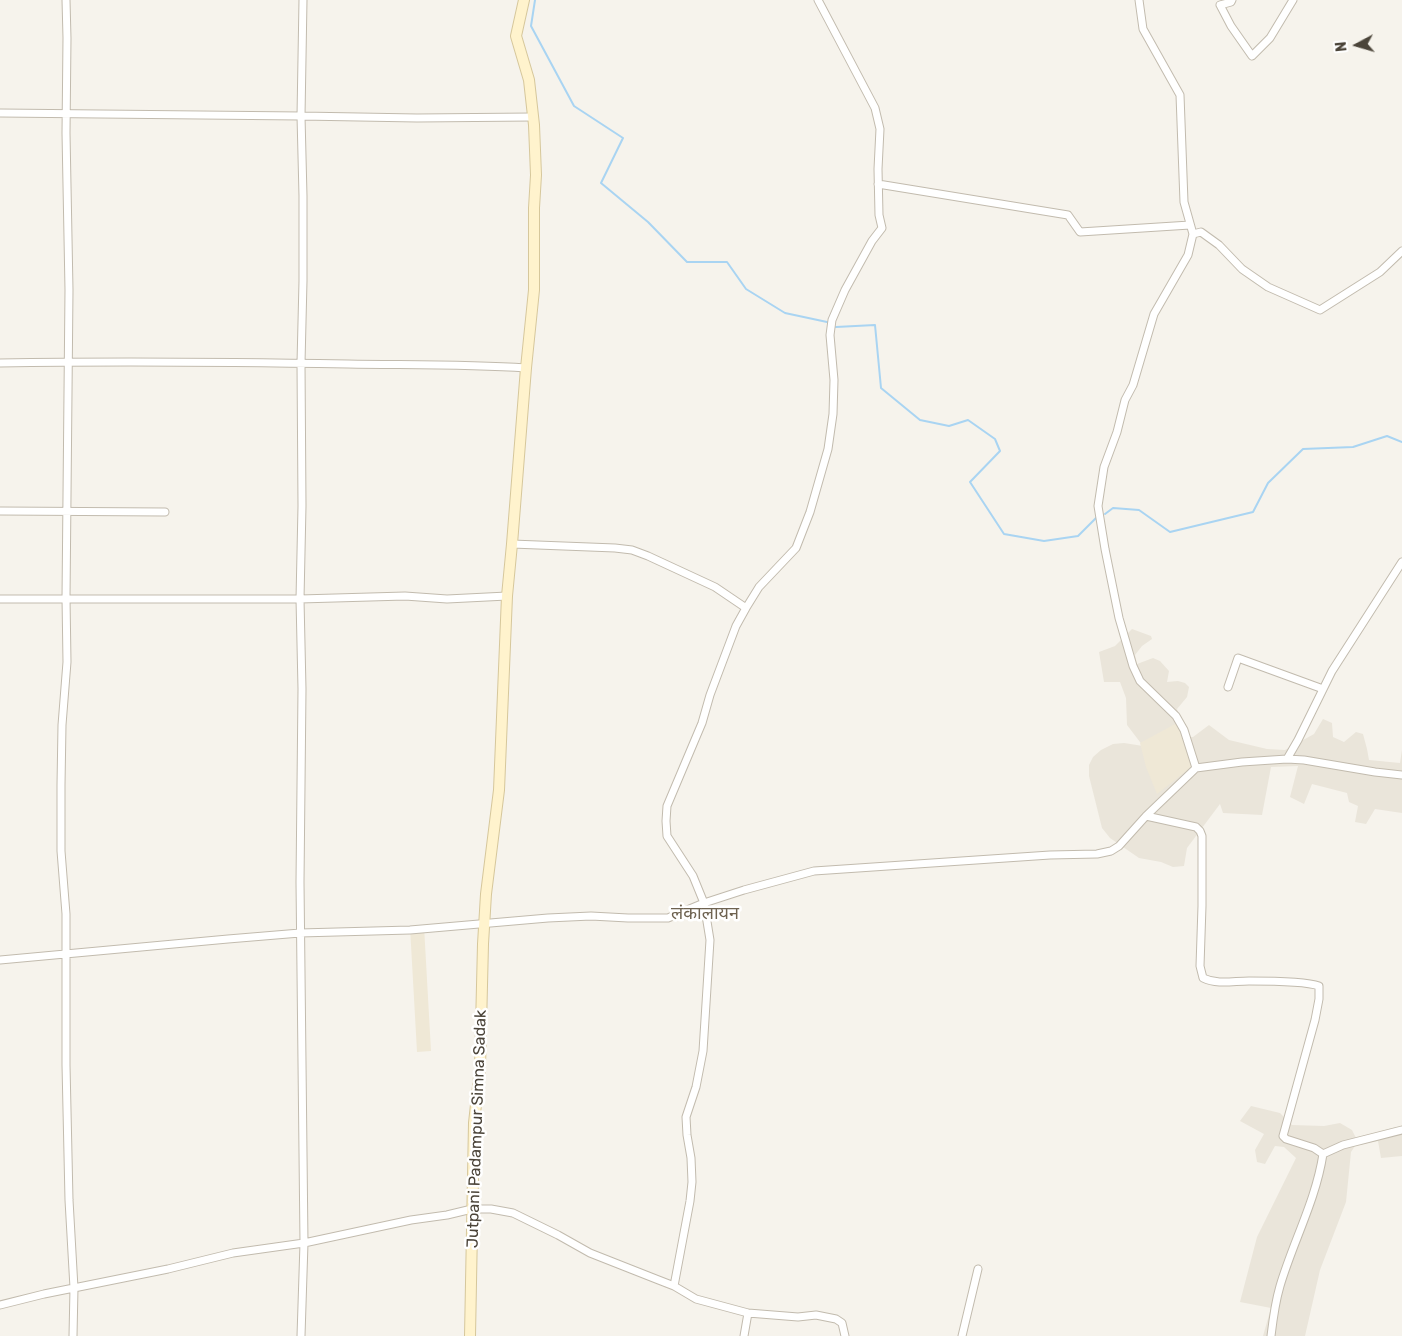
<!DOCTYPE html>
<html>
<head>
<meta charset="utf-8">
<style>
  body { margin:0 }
  #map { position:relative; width:1402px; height:1336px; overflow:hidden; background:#f6f3ec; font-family:Rubik,sans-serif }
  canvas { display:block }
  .north { position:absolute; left:1332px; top:20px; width:50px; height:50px; -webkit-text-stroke:4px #fff; paint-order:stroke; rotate:264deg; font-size:14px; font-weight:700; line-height:20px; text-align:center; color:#4b4439 }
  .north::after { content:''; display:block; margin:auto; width:18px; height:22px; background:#4b4439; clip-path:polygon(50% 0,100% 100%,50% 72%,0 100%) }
</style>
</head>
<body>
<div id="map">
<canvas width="1402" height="1336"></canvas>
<div class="north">N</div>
</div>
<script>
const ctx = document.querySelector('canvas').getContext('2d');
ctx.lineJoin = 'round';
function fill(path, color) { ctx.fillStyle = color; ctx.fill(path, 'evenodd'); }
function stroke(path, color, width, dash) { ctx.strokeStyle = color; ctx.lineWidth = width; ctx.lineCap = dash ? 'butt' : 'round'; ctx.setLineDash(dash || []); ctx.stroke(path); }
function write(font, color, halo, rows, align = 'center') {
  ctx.font = font + ' Rubik,"Noto Sans Devanagari",sans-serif'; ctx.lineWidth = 5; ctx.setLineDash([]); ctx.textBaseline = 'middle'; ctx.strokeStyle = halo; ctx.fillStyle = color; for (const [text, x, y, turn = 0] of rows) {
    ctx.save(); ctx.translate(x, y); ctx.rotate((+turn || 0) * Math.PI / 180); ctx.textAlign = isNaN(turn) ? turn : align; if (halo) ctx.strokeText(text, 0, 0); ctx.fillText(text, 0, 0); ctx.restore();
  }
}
const residential = new Path2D(`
  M1132,629L1151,636L1152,639L1142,646L1135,655L1137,664L1153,658L1160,661L1169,671L1167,682L1178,681L1185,683L1189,687L1187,697L1177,709L1186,737H1193L1209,725L1229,740L1267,749L1285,750L1314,734L1323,719L1332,723L1333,737L1344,742L1356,732L1363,734L1367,749L1369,760L1400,763L1402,750V813L1375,809L1366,824L1355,822L1358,806L1349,802L1347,793L1312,784L1304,804L1290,797L1298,766L1271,767L1262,815L1223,813L1220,804L1187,848L1184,866L1173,867L1161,862L1139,858L1110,838L1102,828L1089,776V765L1093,757L1101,750L1113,744L1124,743L1143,746L1127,725L1126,698L1120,682H1104L1099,652L1115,646Z
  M1251,1106L1280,1113L1292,1125L1324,1126L1340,1123L1352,1130L1356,1138L1396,1127H1402V1156L1381,1158L1378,1141L1355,1146L1351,1152L1346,1202L1320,1270L1305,1336H1263L1271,1308L1240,1302L1257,1237L1296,1158L1284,1147L1275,1146L1265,1164L1257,1162L1255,1150L1264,1134L1240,1121Z`);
const education = new Path2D(`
  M1177,723L1184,735L1194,765L1157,794L1146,767L1140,743Z
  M424,926L431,1051L417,1052L410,927Z`);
const stream = new Path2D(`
  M535,0L531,26L574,106L623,138L601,183L648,222L687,262H727L746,289L785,313L827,322
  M836,327L875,325L881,388L920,420L949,426L968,420L995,439L1000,451L970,482L1004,534L1044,541L1078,536L1097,517
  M1105,514L1113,508L1139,510L1170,532L1253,512L1268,483L1303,449L1353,447L1387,436L1402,442`);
const street = new Path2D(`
  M66,0L67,38L66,133L69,290L66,598L67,662L62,725L61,785V851L66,914V1065L69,1200L74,1288L73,1336
  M1139,0L1143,29L1180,95L1184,202L1193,234L1188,255L1154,314L1133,385L1125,400L1117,432L1104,467L1098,506L1105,549L1119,618L1133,666L1140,681L1176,716L1184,730L1196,768
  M1232,0L1231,2L1220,5L1231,26L1252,56L1270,38L1293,0
  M0,113L301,116L417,118L532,117
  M878,184L1068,215L1080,232L1190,225
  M1193,234L1201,232L1219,245L1242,269L1268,287L1320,310L1380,272L1402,251
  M0,363C116,361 232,362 348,364C407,365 467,364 526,368
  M0,511L165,512
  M512,544L615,548L632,550L648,556L715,587L746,608
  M0,599H300L405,596L447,599L507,596
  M1228,687L1238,658L1323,689
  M1287,759L1298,740L1332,671L1402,562
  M1146,816L1196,827L1200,831L1202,836V906L1200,966L1203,978C1218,985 1233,981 1249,981C1266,981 1305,981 1319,986V999L1315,1020L1283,1136L1286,1139L1314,1148L1323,1154
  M0,960L228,939L300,933L410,930L548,918L591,916L628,918H668L704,903L744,890L814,871L1050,855L1097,854L1111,851L1119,846L1146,816L1196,768L1242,762L1287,759L1304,760L1375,772L1402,775
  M674,1286L690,1201L692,1182L691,1158L687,1135L686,1117L696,1087L703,1051L710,940L704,903L693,876L667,836L666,821L667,806L702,723L710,695L736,626L746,608L759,587L796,548L810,512L828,449L833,414L834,380L830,335L832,320L845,290L872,241L882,228L879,215L878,169L880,129L875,108L818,0
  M0,1305L44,1294L168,1269L233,1253L304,1243L411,1220L447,1215L472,1209H491L513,1213L558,1235L590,1253L656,1279L674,1286L696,1299L748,1313L798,1317L816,1315L836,1319L842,1323L845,1336
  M301,1336L304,1243L300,882L302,689L300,599L302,506L301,363L303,281V196L301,116L303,0
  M744,1336L748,1313
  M962,1336L978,1269
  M1271,1336C1273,1319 1275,1303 1280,1286C1293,1242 1316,1200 1323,1154L1343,1145L1402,1130`);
const secondary = new Path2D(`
  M470,1336L474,1123L480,1068L483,944L486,894L499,790L507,596L512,544L526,368L534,290V208L536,175L534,125L529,80L516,36L524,0`);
const streetNames = [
  ["Jutpani Padampur Simna Sadak",477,1129,-88]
];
const neighbourhoodNames = [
  ["लंकालायन",705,914]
];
fill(residential, '#eae5da');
fill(education, '#efe8d6');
stroke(stream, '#a9d4f2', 2);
stroke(street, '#c2bbae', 9);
stroke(secondary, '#d6c79b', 12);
stroke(street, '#fff', 7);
stroke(secondary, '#fff3cd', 10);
write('16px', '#4b4439', '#fff', streetNames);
write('18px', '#6e6250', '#fff', neighbourhoodNames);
</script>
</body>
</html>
